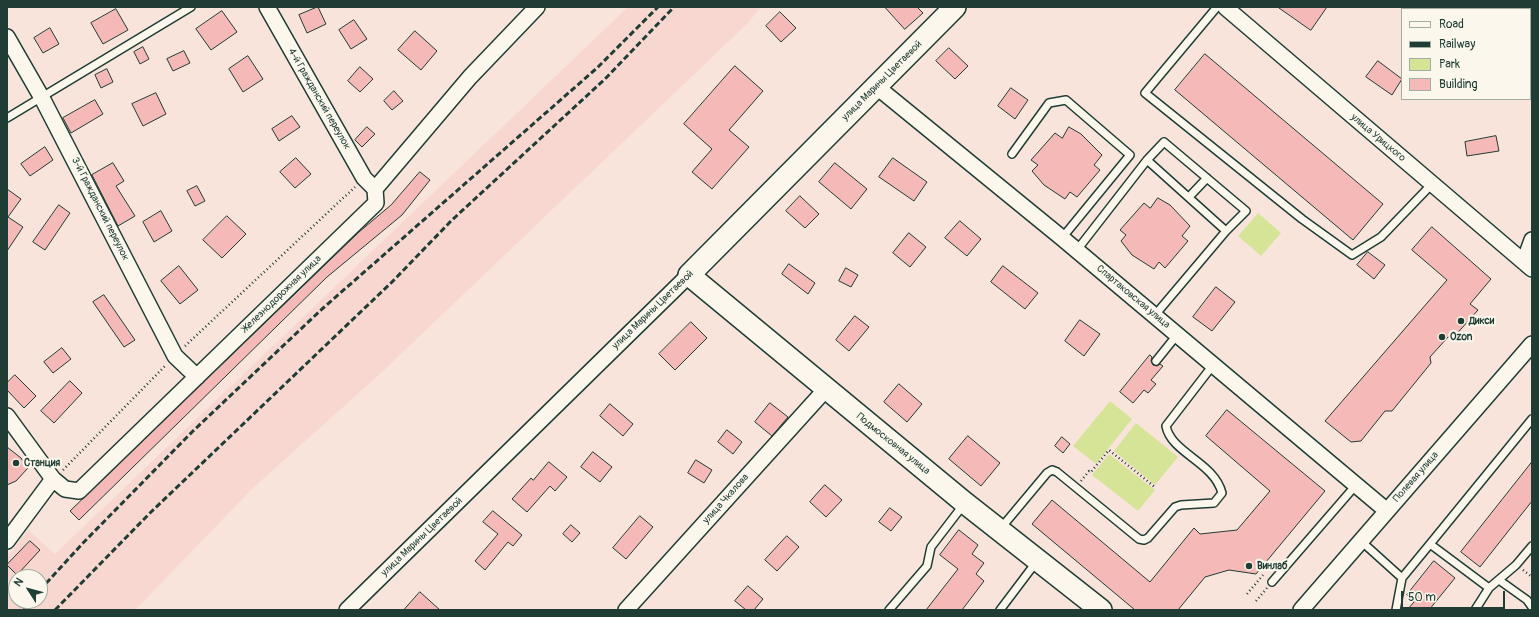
<!DOCTYPE html>
<html>
<head>
<meta charset="utf-8">
<style>
  body { margin:0 }
  #map { position:relative; width:1539px; height:617px; overflow:hidden; background:#f9e4dc; font-family:Pangolin,sans-serif }
  canvas { display:block }
  .frame { position:absolute; inset:0; border:8px solid #1f3d34; pointer-events:none }
  .legend { position:absolute; left:1401px; top:8px; width:130px; height:92px; box-sizing:border-box; background:#fbf7ec; border:1px solid #a3ada2; margin:0; padding:5px 7px; list-style:none; font-size:12px; color:#1f3d34 }
  .legend li { display:flex; align-items:center; gap:8px; height:20px }
  .legend b { width:20px; border:1px solid #a3ada2 }
  .north { position:absolute; left:8px; top:569px; width:40px; height:40px; box-sizing:border-box; background:#fbf7ec; border:1px solid #a3ada2; border-radius:50%; rotate:306deg; font-size:11px; font-weight:700; line-height:16px; text-align:center; color:#1f3d34 }
  .north::after { content:''; display:block; margin:auto; width:14px; height:18px; background:#1f3d34; clip-path:polygon(50% 0,100% 100%,50% 72%,0 100%) }
  .scale { position:absolute; left:1401px; top:591px; width:104px; height:18px; box-sizing:border-box; border:2px solid #1f3d34; border-top:0; padding-left:5px; font-size:12px; line-height:14px; white-space:nowrap; color:#1f3d34; -webkit-text-stroke:3px #fbf7ec; paint-order:stroke }
</style>
</head>
<body>
<div id="map">
<canvas width="1539" height="617"></canvas>
<div class="frame"></div>
<ul class="legend">
<li><b style="height:5px;background:#fbf7ec"></b>Road</li>
<li><b style="height:5px;background:#1f3d34"></b>Railway</li>
<li><b style="height:11px;background:#d6e498"></b>Park</li>
<li><b style="height:11px;background:#f5b9b7"></b>Building</li>
</ul>
<div class="north">N</div>
<div class="scale">50 m</div>
</div>
<script>
const ctx = document.querySelector('canvas').getContext('2d');
ctx.lineJoin = 'round';
function fill(path, color) { ctx.fillStyle = color; ctx.fill(path, 'evenodd'); }
function stroke(path, color, width, dash) { ctx.strokeStyle = color; ctx.lineWidth = width; ctx.lineCap = dash ? 'butt' : 'round'; ctx.setLineDash(dash || []); ctx.stroke(path); }
function write(font, color, halo, rows, align = 'center') {
  ctx.font = font + ' Pangolin,sans-serif'; ctx.lineWidth = 4; ctx.setLineDash([]); ctx.textBaseline = 'middle'; ctx.strokeStyle = halo; ctx.fillStyle = color; for (const [text, x, y, turn = 0] of rows) {
    ctx.save(); ctx.translate(x, y); ctx.rotate((+turn || 0) * Math.PI / 180); ctx.textAlign = isNaN(turn) ? turn : align; if (halo) ctx.strokeText(text, 0, 0); ctx.fillText(text, 0, 0); ctx.restore();
  }
}
const built = new Path2D(`
  M628,7H761L748,23L381,373L253,488L135,610H7V558L28,530L55,554ZM16,577H40V601H16Z`);
const green = new Path2D(`
  M1258,213L1281,233L1261,256L1238,236Z
  M1110,401L1132,419L1096,464L1073,446Z
  M1136,423L1178,457L1155,485L1114,451Z
  M1109,454L1155,490L1138,511L1092,475Z`);
const building = new Path2D(`
  M318,7L326,24L307,33L299,15Z
  M885,7H917L923,13L905,29Z
  M1278,7H1327L1311,30Z
  M116,9L128,30L103,44L91,23Z
  M222,11L237,32L211,50L196,29Z
  M780,12L796,28L781,42L766,26Z
  M354,20L367,39L351,49L339,30Z
  M50,28L59,44L43,53L34,38Z
  M415,31L437,51L421,70L398,50Z
  M143,47L149,59L140,64L134,52Z
  M949,48L968,66L955,79L936,61Z
  M184,51L190,63L173,71L167,59Z
  M1205,54L1383,204L1353,240L1175,90Z
  M248,56L263,79L243,92L229,69Z
  M1378,61L1402,79L1392,95L1366,77Z
  M735,66L763,91L729,130L749,147L712,189L692,172L712,149L684,124Z
  M360,67L373,79L360,92L348,81Z
  M107,69L113,82L101,88L95,75Z
  M1011,88L1028,100L1015,119L998,106Z
  M394,91L403,101L392,110L384,101Z
  M156,93L166,114L143,126L132,104Z
  M95,100L103,114L71,133L63,118Z
  M292,116L300,127L279,141L272,129Z
  M367,127L375,134L362,147L355,140Z
  M1069,127L1081,134L1102,155L1094,165L1100,170L1077,197L1070,192L1065,199L1044,185L1032,171L1038,165L1031,160L1055,133L1062,138Z
  M1496,136L1499,151L1467,156L1465,142Z
  M45,147L53,160L30,176L21,164Z
  M296,158L311,174L295,188L280,172Z
  M893,158L927,182L914,201L879,177Z
  M113,163L124,181L116,186L135,216L118,226L92,175Z
  M835,163L867,189L851,209L819,182Z
  M420,172L430,180L402,215L327,277L79,520L70,511L359,232L391,205Z
  M197,186L205,201L195,206L187,191Z
  M7,189L21,199L8,217L23,227L7,251Z
  M800,196L819,214L805,228L786,211Z
  M1158,198L1170,205L1190,226L1182,236L1188,241L1165,268L1159,262L1154,269L1132,255L1121,241L1126,235L1120,230L1144,203L1150,208Z
  M59,205L70,213L45,250L33,242Z
  M161,211L172,231L154,242L143,222Z
  M227,216L246,234L222,258L203,240Z
  M960,221L981,239L967,256L945,238Z
  M1432,227L1491,279L1470,304L1478,310L1453,338L1448,337L1430,357L1431,363L1392,411H1385L1361,441L1351,442L1325,421L1447,280L1412,250Z
  M909,233L926,247L910,267L893,253Z
  M1368,252L1385,265L1374,279L1357,265Z
  M789,264L815,283L808,294L782,274Z
  M179,266L198,290L180,304L161,281Z
  M1003,266L1038,293L1025,309L991,282Z
  M846,268L858,275L851,287L839,281Z
  M1216,287L1235,302L1212,331L1193,317Z
  M104,295L135,340L124,347L93,302Z
  M855,316L869,327L849,351L836,340Z
  M1080,320L1100,334L1084,356L1065,341Z
  M691,322L707,338L675,370L659,354Z
  M62,348L71,359L53,373L44,362Z
  M1150,355L1152,357L1151,361L1153,365L1157,366L1160,364L1163,366L1151,380L1156,384L1148,393L1144,390L1133,403L1120,392Z
  M15,375L36,396L24,408L7,390V383Z
  M70,381L82,393L54,423L41,411Z
  M899,384L922,404L907,422L884,402Z
  M770,403L788,417L772,436L755,422Z
  M610,404L633,424L623,436L600,416Z
  M1227,410L1325,491L1256,574L1229,570L1205,577L1178,610H1135L1032,524L1052,500L1150,582L1194,528L1200,534L1237,530L1270,491L1206,436Z
  M727,430L742,442L733,454L718,442Z
  M968,436L1000,463L981,486L949,459Z
  M1062,437L1070,444L1063,453L1055,446Z
  M7,447L21,458L28,468L16,481L7,485Z
  M593,452L612,467L600,482L581,467Z
  M696,460L712,470L704,483L688,473Z
  M549,462L567,477L555,491L550,486L527,512L512,499L531,478L533,480Z
  M1532,462V501L1480,567L1461,552Z
  M825,485L842,500L826,517L810,502Z
  M890,508L902,517L891,531L879,522Z
  M493,511L522,535L513,546L508,542L485,570L475,561L498,534L483,522Z
  M640,516L653,527L626,559L613,548Z
  M571,525L580,533L572,542L563,534Z
  M959,530L978,545L972,554L984,563L976,574L984,581L962,610H926L958,569L940,555Z
  M787,536L799,547L777,571L765,560Z
  M30,541L40,550L17,575L7,565Z
  M1434,561L1455,578L1429,610H1407L1414,602L1407,595Z
  M748,586L763,599L754,610H746L735,601Z
  M420,592L440,610H404Z`);
const path = new Path2D(`
  M185,346L355,187
  M63,470L166,365
  M1081,481L1089,471L1091,472L1109,450L1156,488
  M1523,570L1532,577
  M1247,594L1263,575
  M1256,601L1267,588`);
const lane = new Path2D(`
  M1217,7L1145,93L1302,219L1352,255L1381,237L1432,184
  M7,118L191,7
  M1012,154L1049,103L1066,100L1130,155L1062,238
  M1147,160L1164,142L1246,211L1226,231
  M1189,197L1207,178
  M1077,250L1147,160L1226,231L1155,315
  M1156,361L1177,335
  M1001,528L1047,473L1052,470L1057,472L1139,539L1144,540L1148,538L1175,507L1181,505L1214,503L1222,493C1214,462 1171,453 1166,426L1213,365
  M1361,541L1402,578L1396,610
  M1430,544L1532,419
  M1402,578L1430,544L1489,588L1516,565L1532,546
  M1499,580L1527,600L1532,607
  M1272,582L1356,485
  M889,610L927,566L931,547L964,504
  M1000,610L1037,561
  M1475,610L1489,588`);
const street = new Path2D(`
  M267,7L364,178L375,189
  M1225,7L1532,269
  M7,37L42,98L175,356L197,377
  M877,87L1062,238L1387,511
  M1524,262L1532,240
  M7,416L53,479L65,489L79,491L376,203L375,189L470,77L537,7
  M7,541L53,479
  M347,610L689,275
  M626,610L826,389
  M1301,610L1532,344`);
const secondary = new Path2D(`
  M955,7L689,275L965,503L1101,610`);
const rail = new Path2D(`
  M40,590L83,543L192,432L322,309L597,68L658,7
  M24,610L31,601
  M55,610L151,512L392,282L452,220L605,79L674,7`);
const markers = [
  [1461,321,4,"#1f3d34"],
  [1442,337,4,"#1f3d34"],
  [16,463,4,"#1f3d34"],
  [1249,566,4,"#1f3d34"]
];
const streetNames = [
  ["улица Марины Цветаевой",882,81,-45],
  ["4-й Гражданский переулок",319,99,60],
  ["улица Урицкого",1378,138,40],
  ["3-й Гражданский переулок",100,209,63],
  ["Железнодорожная улица",282,294,-44],
  ["Спартаковская улица",1133,297,40],
  ["улица Марины Цветаевой",653,310,-44],
  ["Подмосковная улица",893,444,39],
  ["Полевая улица",1416,477,-49],
  ["улица Чкалова",726,499,-48],
  ["улица Марины Цветаевой",422,537,-44]
];
const poiNames = [
  ["Дикси",1469,321],
  ["Ozon",1450,337],
  ["Станция",24,463],
  ["Винлаб",1257,566]
];
fill(built, '#f8d7d1');
fill(green, '#d6e498');
fill(building, '#f5b9b7');
stroke(building, '#1f3d34', 1);
stroke(lane, '#1f3d34', 10);
stroke(street, '#1f3d34', 18);
stroke(secondary, '#1f3d34', 24);
stroke(path, '#1f3d34', 2.5, [1, 3]);
stroke(lane, '#fbf7ec', 7);
stroke(street, '#fbf7ec', 15);
stroke(secondary, '#fbf7ec', 21);
stroke(rail, '#1f3d34', 3, [6, 3]);
for (const [x, y, r, color] of markers) { const dot = new Path2D(); dot.arc(x, y, r, 0, 2 * Math.PI); ctx.fillStyle = color; ctx.fill(dot); stroke(dot, '#fbf7ec', 1.5); }
write('10px', '#1f3d34', '#fbf7ec', streetNames);
write('bold 10px', '#1f3d34', '#fbf7ec', poiNames, 'left');
</script>
</body>
</html>
